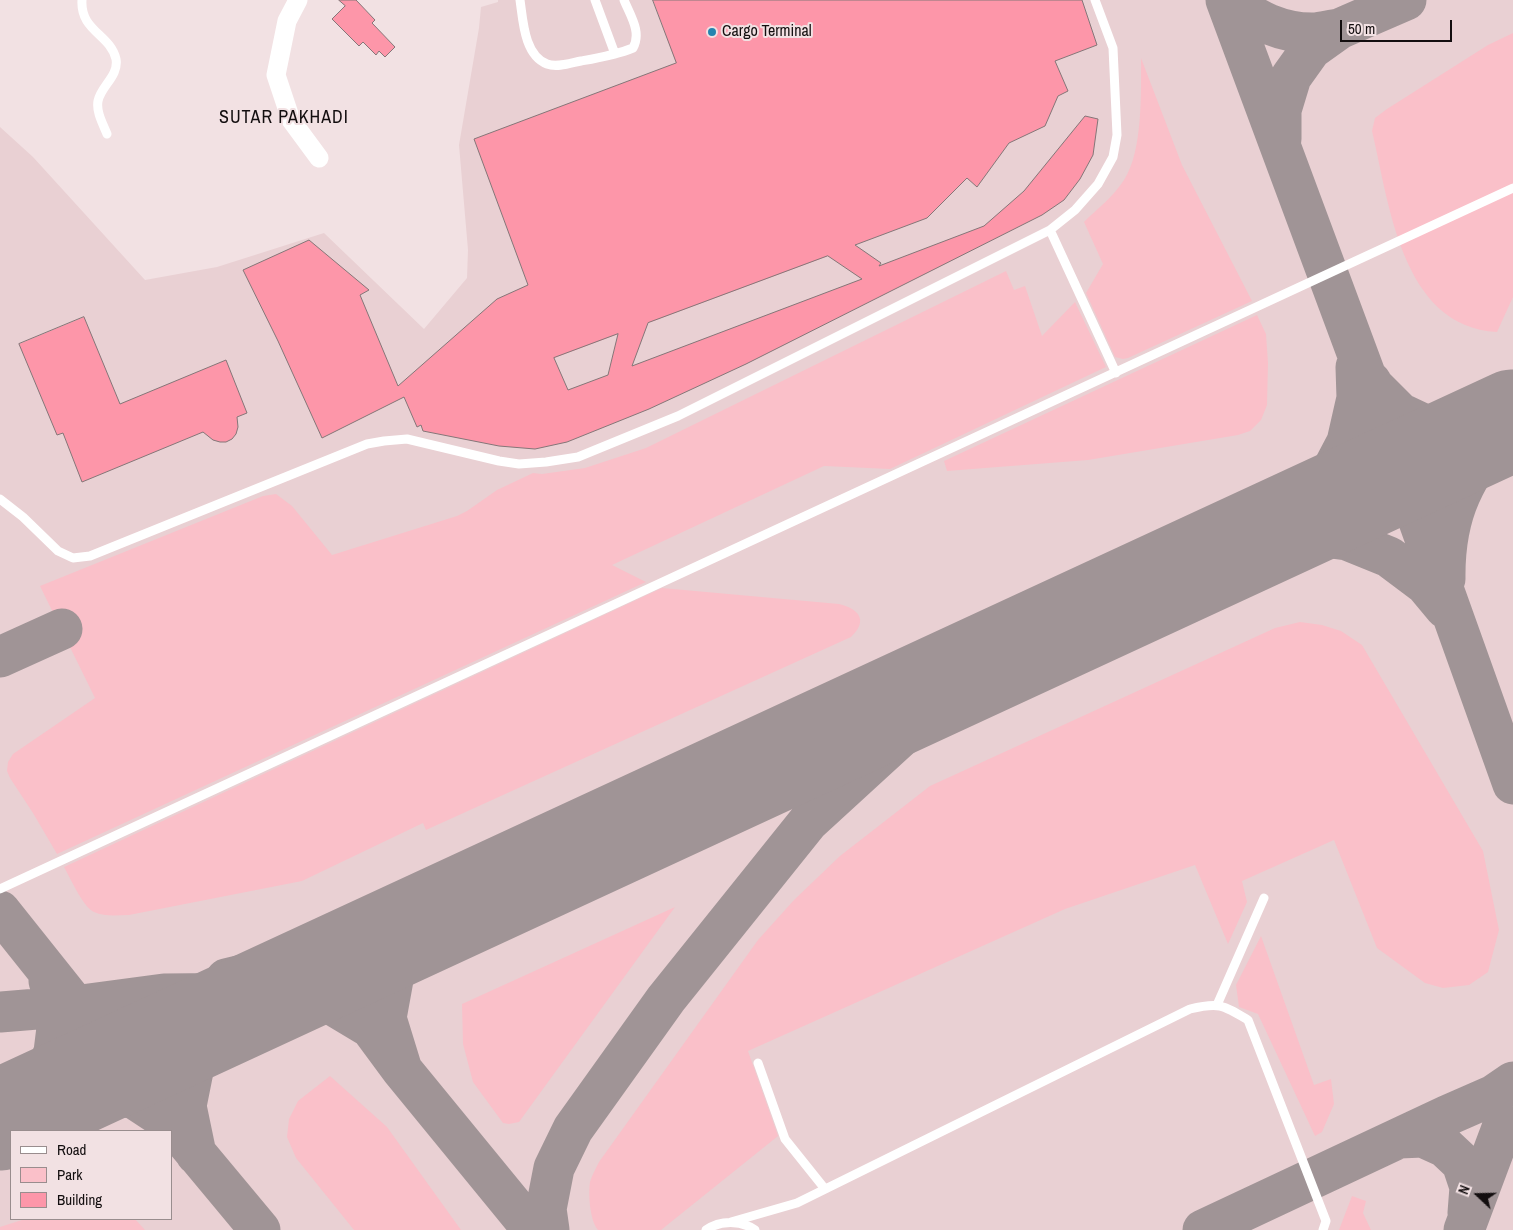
<!DOCTYPE html>
<html>
<head>
<meta charset="utf-8">
<style>
  body { margin:0 }
  #map { position:relative; width:1513px; height:1230px; overflow:hidden; background:#f2e1e3; font-family:"Archivo Narrow",sans-serif }
  canvas { display:block }
  .legend { position:absolute; left:10px; top:1130px; width:162px; height:90px; box-sizing:border-box; background:#f2e1e3; border:1px solid #998d8e; margin:0; padding:6px 9px; list-style:none; font-size:15px; color:#130e0f }
  .legend li { display:flex; align-items:center; gap:10px; height:25px }
  .legend b { width:25px; border:1px solid #998d8e }
  .north { position:absolute; left:1453px; top:1170px; width:50px; height:50px; -webkit-text-stroke:4px #f2e1e3; paint-order:stroke; rotate:291deg; font-size:14px; font-weight:700; line-height:20px; text-align:center; color:#130e0f }
  .north::after { content:''; display:block; margin:auto; width:18px; height:22px; background:#130e0f; clip-path:polygon(50% 0,100% 100%,50% 72%,0 100%) }
  .scale { position:absolute; left:1340px; top:20px; width:112px; height:22px; box-sizing:border-box; border:2px solid #130e0f; border-top:0; padding-left:6px; font-size:15px; line-height:18px; white-space:nowrap; color:#130e0f; -webkit-text-stroke:4px #f2e1e3; paint-order:stroke }
</style>
</head>
<body>
<div id="map">
<canvas width="1513" height="1230"></canvas>
<ul class="legend">
<li><b style="height:6px;background:#fff"></b>Road</li>
<li><b style="height:14px;background:#fac0c9"></b>Park</li>
<li><b style="height:14px;background:#fd96a9"></b>Building</li>
</ul>
<div class="north">N</div>
<div class="scale">50 m</div>
</div>
<script>
const ctx = document.querySelector('canvas').getContext('2d');
ctx.lineJoin = 'round';
function fill(path, color) { ctx.fillStyle = color; ctx.fill(path, 'evenodd'); }
function stroke(path, color, width, dash) { ctx.strokeStyle = color; ctx.lineWidth = width; ctx.lineCap = dash ? 'butt' : 'round'; ctx.setLineDash(dash || []); ctx.stroke(path); }
function write(font, color, halo, rows, align = 'center') {
  ctx.font = font + ' "Archivo Narrow",sans-serif'; ctx.lineWidth = 4; ctx.setLineDash([]); ctx.textBaseline = 'middle'; ctx.strokeStyle = halo; ctx.fillStyle = color; for (const [text, x, y, turn = 0] of rows) {
    ctx.save(); ctx.translate(x, y); ctx.rotate((+turn || 0) * Math.PI / 180); ctx.textAlign = isNaN(turn) ? turn : align; if (halo) ctx.strokeText(text, 0, 0); ctx.fillText(text, 0, 0); ctx.restore();
  }
}
const built = new Path2D(`
  M498,0H1513V1230H0V127L33,157L145,280L217,267L324,233L424,329L467,278L468,250L459,145L479,28L481,7L498,2ZM11,1131H171V1219H11Z`);
const green = new Path2D(`
  M1513,33V297L1497,332C1401,327 1389,202 1372,131L1375,118L1387,109L1488,45Z
  M1141,58L1182,165L1252,301L1128,358L1123,359L1115,357L1086,293L1103,264L1084,222C1097,209 1114,196 1124,180C1143,151 1141,92 1141,58Z
  M1006,271L1014,290L1025,286L1042,336L1075,302L1106,367L890,469L824,466L612,565L646,582L57,854L33,813L10,778L7,771L8,762L13,754L95,698L40,586L263,496L276,494L292,506L332,555L457,516L467,511L497,490L533,473L542,474L585,468L646,448Z
  M1257,315L1266,334L1268,363L1267,405L1261,420L1250,431L1238,435L1088,460L947,471L944,461Z
  M662,588L839,604C860,609 868,621 851,637L426,830L423,823L302,881L129,915C118,915 105,917 94,912C83,907 71,879 64,867Z
  M1300,622L1322,625L1341,631L1362,645L1483,851L1499,930L1488,972L1469,985L1443,988L1425,983L1377,948L1334,840L1242,881L1247,902L1228,944L1195,865L1065,909L748,1051L778,1136L661,1230H598C590,1221 588,1194 590,1182C592,1175 596,1168 599,1162L758,940L794,900L840,856L930,786L1275,628Z
  M675,907L519,1122L509,1124L503,1123L473,1082L463,1044L462,1004Z
  M1261,936L1314,1085L1331,1079L1334,1104L1322,1132L1315,1136L1258,1014L1239,1007L1236,985Z
  M330,1076L387,1127L461,1230H354L296,1158L287,1137L289,1119L298,1101Z
  M1352,1196L1366,1201L1363,1213L1371,1230H1339Z
  M25,1219H135L145,1230H0V1227Z`);
const taxiway = new Path2D(`
  M1226,0L1401,471L1513,784
  M1234,0C1252,21 1284,33 1312,33C1321,33 1330,30 1339,29
  M1281,139V110L1291,77L1311,49L1339,29L1406,0
  M1371,382L1373,386L1400,413L1434,429L1471,434L1507,423
  M1256,538L1295,516L1326,482L1347,442L1357,398L1356,367
  M1259,538L1302,534L1347,540L1389,557L1425,584L1445,608
  M1445,579C1444,509 1466,476 1507,423
  M0,657L62,629
  M0,911L122,1064
  M431,921L396,963L386,1018L402,1070L533,1230
  M226,979L338,952L431,921
  M0,1012L74,1006L164,994L273,993L326,1001L371,1028L402,1070
  M89,1021C119,1040 137,1043 172,1041
  M52,1096L94,1090L135,1099L170,1122L260,1230
  M22,1110L42,1083L54,1052L58,1020L57,1006L49,981
  M1399,1138L1423,1137L1445,1147L1462,1163L1470,1187L1468,1213
  M196,1154L186,1106L196,1056L225,1016
  M549,1230L546,1209L554,1168L573,1129L666,999L808,822L975,669
  M1203,1230L1446,1116L1494,1095L1513,1082
  M1464,1230L1513,1099`);
const runway = new Path2D(`
  M0,1120L1513,420`);
const building = new Path2D(`
  M339,0H356L375,20L372,23L395,47L385,57L379,51L376,55L363,42L359,46L332,19L345,6Z
  M653,0H1082L1097,45L1055,61L1068,91L1058,96L1045,126L1009,143L977,187L967,178L927,218L855,245L881,263L879,266L984,226L1024,191L1085,116L1098,119L1093,155L1080,179L1064,200L1042,215L746,364L649,409L567,442L535,449L499,446L423,431L421,425L417,427L404,397L322,438L278,341L243,270L309,240L369,290L360,295L398,386L497,299L528,285L474,139L676,63ZM828,256L862,279L632,366L648,323ZM618,334L608,375L568,390L554,358Z
  M84,317L120,404L226,360L247,413L237,417L238,427L236,434L232,439L226,442H220L213,440L203,432L82,482L63,433L57,435L19,344Z`);
const service = new Path2D(`
  M82,0C80,31 110,34 116,59C119,76 101,86 98,101C96,112 103,124 107,134
  M520,0C523,20 524,55 547,64C557,68 571,63 581,61C598,58 616,55 633,48C642,32 630,15 624,0
  M595,0L615,54
  M1050,230L1116,373
  M0,499L23,517L58,551L73,558L90,556L367,444L384,441L407,439L499,461L519,464L546,462L578,457L678,416L1050,230L1075,210L1098,184L1113,157L1117,135L1113,48L1095,0
  M0,889L1513,188
  M1217,1005L1264,898
  M758,1063L785,1139L825,1189
  M731,1222L797,1203L1190,1009C1219,1002 1223,1005 1248,1020L1326,1221L1323,1230
  M706,1230C720,1220 741,1220 755,1230`);
const minor = new Path2D(`
  M298,0L287,21L276,75L291,120L319,158`);
const markers = [
  [712,32,5,"#2484af"]
];
const poiNames = [
  ["Cargo Terminal",722,32]
];
const neighbourhoodNames = [
  ["SUTAR PAKHADI",284,118]
];
fill(built, '#e9d0d3');
fill(green, '#fac0c9');
stroke(taxiway, '#a09496', 41);
stroke(runway, '#a09496', 101);
fill(building, '#fd96a9');
stroke(building, '#857678', 1);
stroke(service, '#fff', 9);
stroke(minor, '#fff', 19);
for (const [x, y, r, color] of markers) { const dot = new Path2D(); dot.arc(x, y, r, 0, 2 * Math.PI); ctx.fillStyle = color; ctx.fill(dot); stroke(dot, '#f2e1e3', 2); }
write('16px', '#130e0f', '#f2e1e3', poiNames, 'left');
ctx.letterSpacing = '1px';
write('18px', '#130e0f', '#f2e1e3', neighbourhoodNames);
ctx.letterSpacing = '0px';
</script>
</body>
</html>
